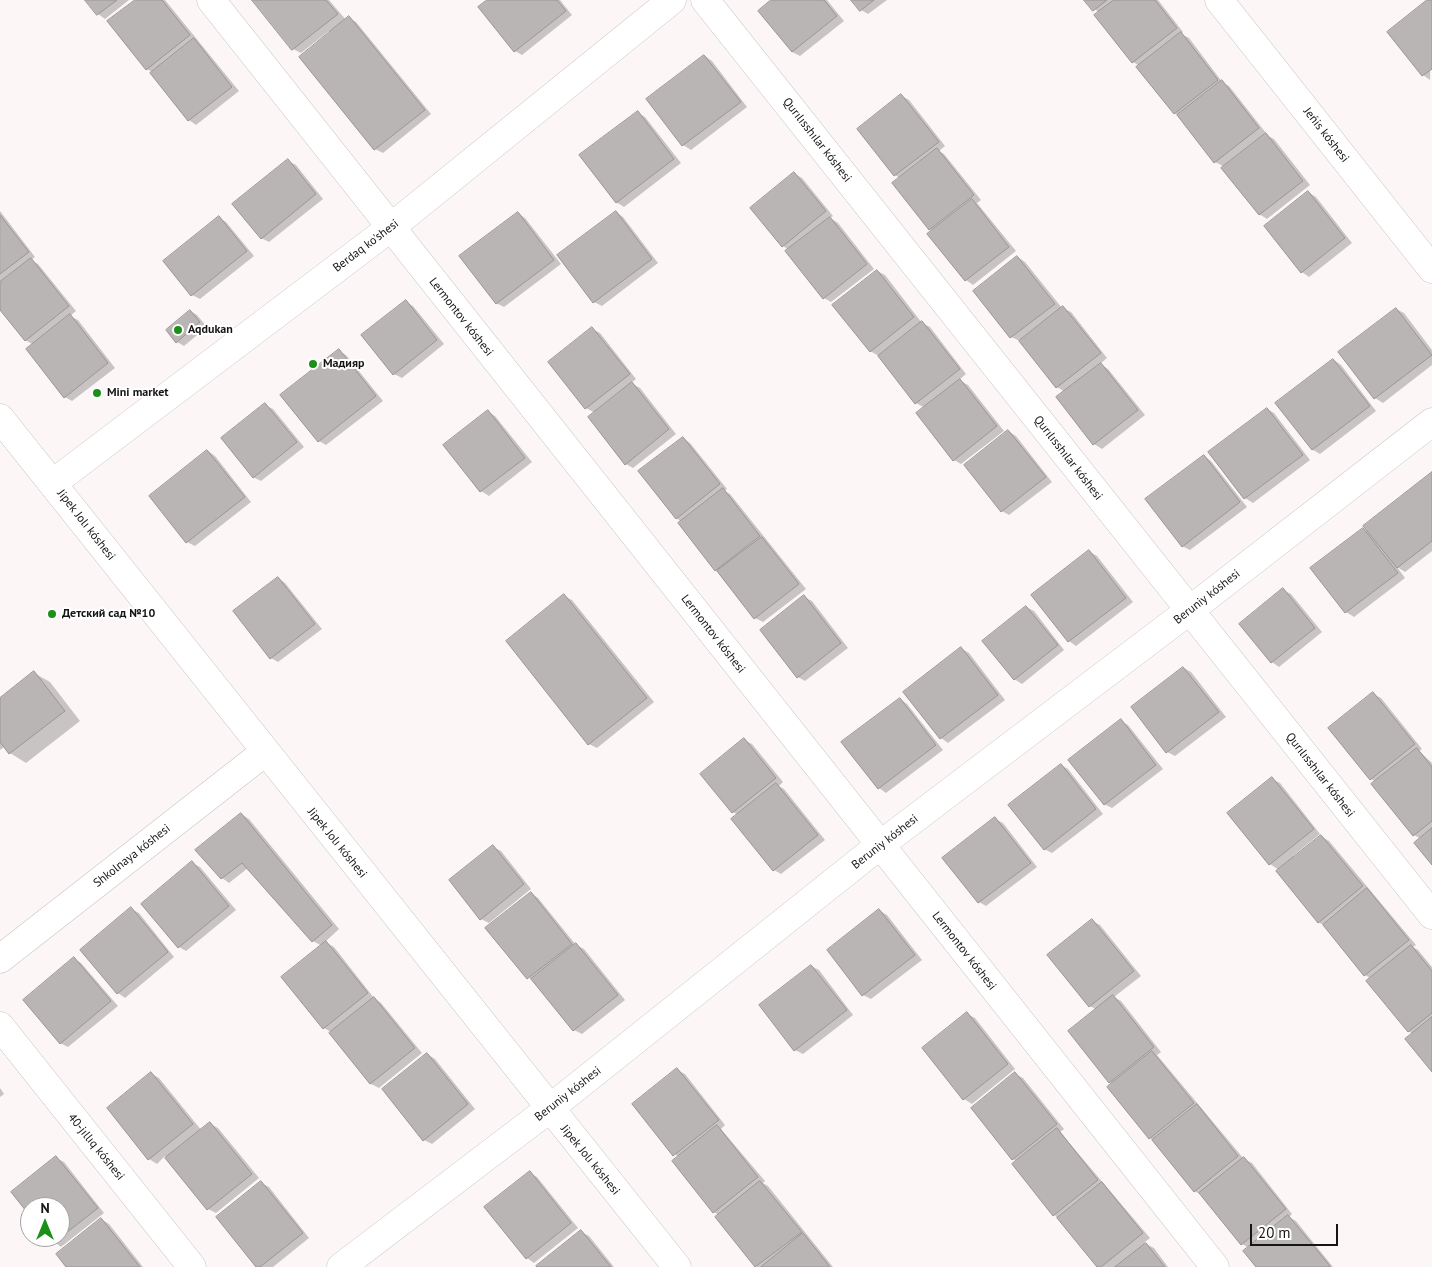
<!DOCTYPE html>
<html>
<head>
<meta charset="utf-8">
<style>
  body { margin:0 }
  #map { position:relative; width:1432px; height:1267px; overflow:hidden; background:#fcf6f6; font-family:"PT Sans",sans-serif }
  canvas { display:block }
  .north { position:absolute; left:20px; top:1197px; width:50px; height:50px; box-sizing:border-box; background:#fff; border:1px solid #a2a1a1; border-radius:50%; rotate:0deg; font-size:14px; font-weight:700; line-height:20px; text-align:center; color:#161414 }
  .north::after { content:''; display:block; margin:auto; width:18px; height:22px; background:#1b8f18; clip-path:polygon(50% 0,100% 100%,50% 72%,0 100%) }
  .scale { position:absolute; left:1250px; top:1224px; width:88px; height:22px; box-sizing:border-box; border:2px solid #161414; border-top:0; padding-left:6px; font-size:15px; line-height:18px; white-space:nowrap; color:#161414; -webkit-text-stroke:4px #fff; paint-order:stroke }
</style>
</head>
<body>
<div id="map">
<canvas width="1432" height="1267"></canvas>
<div class="north">N</div>
<div class="scale">20 m</div>
</div>
<script>
const ctx = document.querySelector('canvas').getContext('2d');
ctx.lineJoin = 'round';
function fill(path, color) { ctx.fillStyle = color; ctx.fill(path, 'evenodd'); }
function stroke(path, color, width, dash) { ctx.strokeStyle = color; ctx.lineWidth = width; ctx.lineCap = dash ? 'butt' : 'round'; ctx.setLineDash(dash || []); ctx.stroke(path); }
function write(font, color, halo, rows, align = 'center') {
  ctx.font = font + ' "PT Sans",sans-serif'; ctx.lineWidth = 4; ctx.setLineDash([]); ctx.textBaseline = 'middle'; ctx.strokeStyle = halo; ctx.fillStyle = color; for (const [text, x, y, turn = 0] of rows) {
    ctx.save(); ctx.translate(x, y); ctx.rotate((+turn || 0) * Math.PI / 180); ctx.textAlign = isNaN(turn) ? turn : align; if (halo) ctx.strokeText(text, 0, 0); ctx.fillText(text, 0, 0); ctx.restore();
  }
}
const shadow = new Path2D(`
  M86,0H129L105,19L98,14Z
  M137,0H165L239,91L196,125L189,120L153,72L146,69Z
  M254,0H329L346,20L349,18L356,22L431,114L383,153L375,149L300,58L331,33L329,31L301,53L293,49Z
  M489,0H560L572,15L522,55L515,51Z
  M773,0H827L844,21L800,56L792,52Z
  M853,0H887L868,14L861,10Z
  M1086,0H1158L1183,32L1181,34L1189,38L1223,83L1229,86L1266,133L1264,134L1274,139L1310,185L1267,219L1259,214L1225,167L1215,162L1180,116L1174,113L1140,66L1133,62L1099,13Z
  M1429,0H1432L1430,80L1423,75Z
  M705,56L712,61L747,107L691,150L683,145L648,99Z
  M902,96L909,100L945,146L939,151L944,154L981,200L977,203L1016,251L973,285L966,280L930,229L900,178L895,175L859,129Z
  M638,113L645,117L681,163L624,207L616,202Z
  M288,161L296,165L323,199L269,242L261,238Z
  M795,174L802,178L833,216L830,218L838,223L874,269L831,302L824,298L789,250L783,246Z
  M1308,192L1316,197L1352,243L1309,277L1302,272L1265,226Z
  M0,211L35,257L31,260L38,264L76,311L70,316L78,320L115,368L72,401L65,397L34,345L25,340L0,307Z
  M616,212L623,217L658,263L602,306L594,302Z
  M518,213L525,218L561,264L504,307L496,303Z
  M219,218L226,222L254,256L200,299L192,295Z
  M1018,257L1025,262L1062,308L1071,312L1107,358L1100,364L1108,369L1145,415L1102,449L1094,444L1058,398L1065,392L1057,387L1020,341L1011,337L975,291Z
  M877,271L885,275L922,323L930,327L966,374L959,380L968,385L1004,431L961,464L954,460L925,408L916,403L879,356L870,351Z
  M406,302L413,306L444,344L402,378L394,374Z
  M1396,309L1404,313L1432,350V365L1383,403L1375,398L1340,352Z
  M190,311L197,315L207,327L184,346L177,342Z
  M592,329L600,333L636,379L631,383L640,388L676,434L633,468L626,464L595,413L586,408Z
  M339,351L346,355L383,401L326,445L319,441Z
  M1334,360L1341,365L1376,411L1320,454L1313,450Z
  M265,405L273,409L304,447L261,481L253,477Z
  M1267,409L1274,413L1310,460L1253,503L1245,498L1210,452Z
  M488,412L495,416L532,462L489,496L481,491L445,445Z
  M1008,431L1016,436L1052,482L1009,515L1002,511Z
  M683,438L690,443L727,489L724,491L730,494L806,589L763,622L755,618L716,570L682,522L676,518Z
  M208,451L215,456L251,502L195,546L187,542Z
  M1204,456L1211,461L1247,507L1190,550L1182,546Z
  M1432,474V551L1405,572L1397,567L1405,578L1354,617L1346,612L1312,568L1363,529L1371,534Z
  M1090,552L1097,556L1133,602L1076,646L1069,641Z
  M278,578L285,583L322,629L278,662L271,658Z
  M1283,590L1291,594L1322,632L1279,667L1272,662Z
  M564,596L572,600L654,702L597,748L589,744Z
  M804,597L812,601L848,648L805,681L798,677Z
  M1026,607L1034,611L1064,650L1022,684L1014,679Z
  M962,649L969,653L1005,700L948,743L941,738Z
  M1184,668L1191,672L1226,717L1175,756L1167,752Z
  M34,673L50,682L80,721L26,763L10,753L5,746L0,750V699Z
  M1373,694L1381,698L1422,749L1419,751L1432,763V863L1421,839L1414,835L1376,782L1371,779Z
  M900,699L907,704L943,750L886,793L879,788L843,742Z
  M1121,721L1128,725L1163,769L1112,808L1104,804Z
  M744,740L752,744L783,782L779,786L784,789L825,840L781,874L774,870L738,815L733,812Z
  M1061,765L1068,769L1103,814L1052,853L1044,849Z
  M1272,779L1280,783L1320,834L1293,856L1294,858L1321,836L1329,841L1416,945L1413,947L1418,950L1432,967V1070L1413,1034L1408,1031L1370,978L1365,975L1325,926L1318,922L1279,870L1270,864Z
  M241,814L249,819L339,929L325,942L334,947L374,998L381,1003L422,1053L379,1088L371,1084L331,1032L324,1028L322,946L313,941L248,868L229,883L222,878Z
  M995,819L1003,823L1037,867L986,906L979,902Z
  M493,847L501,851L531,889L489,923L481,919Z
  M192,863L200,867L236,910L186,951L179,947Z
  M531,893L538,898L576,945L584,949L625,1000L582,1034L574,1030L487,928Z
  M131,909L139,913L174,957L125,998L118,993Z
  M880,911L887,915L922,960L871,999L863,995Z
  M1092,921L1100,925L1141,976L1114,997L1121,1001L1161,1052L1157,1055L1244,1159L1252,1163L1292,1214L1289,1217L1296,1221L1333,1267H1258L1249,1248L1242,1244L1202,1195L1194,1191L1154,1141L1150,1138L1110,1082L1097,1010L1090,1006Z
  M74,959L81,963L118,1006L68,1047L60,1043Z
  M811,966L819,970L853,1015L803,1054L795,1050Z
  M967,1014L975,1018L1015,1069L972,1104L964,1099L923,1049Z
  M427,1054L435,1059L475,1109L432,1144L424,1140Z
  M677,1070L685,1074L725,1125L721,1129L765,1181L763,1183L768,1186L833,1267H757L717,1217L719,1215L714,1212L678,1157L634,1105Z
  M152,1074L159,1078L202,1131L210,1124L218,1128L259,1178L216,1213L208,1209L165,1156L157,1164L149,1159Z
  M1015,1074L1023,1078L1064,1129L1060,1132L1150,1238L1144,1243L1154,1248L1168,1267H1098L1013,1165L1017,1162L1013,1159Z
  M0,1088L4,1094L0,1097Z
  M56,1158L64,1162L104,1213L61,1247L48,1237H60V1207H30V1214L13,1192Z
  M530,1173L537,1177L578,1228L534,1263L527,1258Z
  M261,1183L269,1187L309,1238L273,1267H258Z
  M101,1219L109,1224L143,1267H68Z
  M581,1232L589,1236L614,1267H538Z`);
const building = new Path2D(`
  M85,0H117L97,15Z
  M135,0H162L190,35L146,70L107,21Z
  M252,0H326L338,14L292,50Z
  M487,0H557L566,11L514,52L478,7Z
  M771,0H824L837,16L792,52L758,11Z
  M851,0H874L860,11Z
  M1084,0H1107L1093,11Z
  M1114,0H1155L1177,28L1132,63L1094,15Z
  M1427,0H1432V69L1422,76L1387,32Z
  M349,16L425,110L374,150L299,57Z
  M1181,32L1218,80L1174,114L1136,67Z
  M194,38L232,87L188,121L150,73Z
  M704,55L741,102L682,146L646,99Z
  M1222,80L1259,128L1214,163L1177,115Z
  M901,94L939,142L894,176L857,129Z
  M638,111L674,159L616,203L579,155Z
  M1266,133L1303,181L1259,215L1221,168Z
  M937,148L974,195L929,230L892,183Z
  M288,159L316,194L261,239L232,204Z
  M794,172L826,211L782,247L750,208Z
  M1308,191L1345,238L1301,273L1264,226Z
  M972,199L1009,247L965,281L927,234Z
  M616,211L652,259L593,303L557,255Z
  M518,212L554,260L496,304L459,256Z
  M0,215L29,252L0,274Z
  M219,216L247,251L191,296L163,261Z
  M830,217L867,264L823,299L785,251Z
  M1017,256L1055,304L1010,338L973,291Z
  M31,258L69,306L25,341L0,310V282Z
  M877,270L914,317L870,352L832,305Z
  M406,300L437,340L393,375L361,335Z
  M1063,306L1101,353L1056,388L1019,341Z
  M1396,308L1432,355L1374,399L1338,352Z
  M190,310L200,322L176,343L166,330Z
  M70,314L108,363L64,398L26,349Z
  M922,321L960,369L915,404L878,356Z
  M592,327L630,374L585,409L548,362Z
  M339,349L376,396L318,442L280,395Z
  M1333,359L1370,406L1312,450L1275,403Z
  M1101,363L1138,410L1093,445L1056,397Z
  M960,379L997,426L953,461L916,413Z
  M632,382L669,429L625,465L588,417Z
  M265,403L297,442L253,478L221,438Z
  M1267,408L1303,455L1244,499L1208,452Z
  M488,410L525,458L480,492L443,445Z
  M1008,430L1046,477L1001,512L964,465Z
  M683,437L720,484L676,519L638,471Z
  M207,450L245,497L186,543L149,496Z
  M1204,455L1240,502L1182,547L1145,499Z
  M1432,472V541L1397,568L1363,526Z
  M723,488L760,536L715,571L678,523Z
  M1363,528L1398,573L1345,613L1310,568Z
  M762,537L799,584L754,619L717,571Z
  M1089,550L1126,598L1068,642L1031,595Z
  M278,577L315,624L270,659L233,611Z
  M1283,588L1315,628L1271,663L1239,624Z
  M564,594L647,698L588,745L506,641Z
  M804,595L841,643L797,678L760,630Z
  M1026,606L1058,645L1014,680L982,641Z
  M961,647L998,695L940,739L903,692Z
  M1183,667L1219,712L1166,753L1131,707Z
  M34,671L65,711L9,754L0,742V698Z
  M1373,692L1415,744L1370,780L1328,728Z
  M900,698L936,745L878,789L841,742Z
  M1121,719L1156,765L1104,805L1068,760Z
  M744,738L776,778L732,813L700,774Z
  M1417,748L1432,767V821L1413,836L1371,784Z
  M1061,764L1096,809L1044,850L1008,805Z
  M1272,777L1314,829L1269,865L1227,813Z
  M776,783L818,835L773,871L731,819Z
  M241,813L332,925L312,942L242,863L221,879L195,850Z
  M995,817L1031,863L978,903L942,858Z
  M1432,828V865L1414,843Z
  M1321,835L1363,886L1318,923L1276,871Z
  M493,845L524,884L480,920L449,880Z
  M192,861L229,906L178,948L141,904Z
  M1367,888L1409,940L1364,976L1323,925Z
  M531,892L572,944L527,979L485,928Z
  M131,907L168,952L117,994L80,950Z
  M879,909L915,955L862,996L827,950Z
  M1092,919L1134,971L1089,1007L1047,955Z
  M326,941L368,993L323,1029L281,977Z
  M576,943L618,995L573,1031L531,979Z
  M1411,945L1432,971V1013L1408,1032L1366,981Z
  M74,957L111,1001L60,1044L23,1000Z
  M811,965L847,1010L794,1051L759,1005Z
  M1113,995L1154,1047L1109,1083L1068,1031Z
  M374,997L415,1048L370,1084L329,1033Z
  M967,1012L1008,1064L963,1100L922,1048Z
  M1432,1017V1072L1405,1039Z
  M1152,1051L1194,1103L1149,1139L1107,1087Z
  M427,1053L468,1104L423,1141L382,1089Z
  M677,1068L719,1120L673,1156L632,1104Z
  M151,1072L193,1124L148,1160L107,1108Z
  M1015,1072L1057,1124L1012,1160L971,1108Z
  M1197,1104L1238,1156L1194,1192L1152,1140Z
  M210,1122L252,1174L207,1210L165,1158Z
  M717,1125L758,1177L713,1213L672,1161Z
  M1057,1128L1098,1180L1053,1216L1012,1164Z
  M56,1156L98,1208L52,1244L47,1237H60V1207H30V1216L11,1192Z
  M1244,1157L1286,1209L1241,1245L1199,1193Z
  M530,1171L571,1223L526,1259L484,1207Z
  M261,1181L303,1233L260,1267H256L216,1217Z
  M760,1181L802,1232L755,1267L715,1217Z
  M1102,1182L1143,1233L1101,1267H1097L1057,1218Z
  M1288,1215L1330,1266L1329,1267H1256L1243,1251Z
  M101,1218L140,1267H66L56,1254Z
  M581,1230L611,1267H537L536,1266Z
  M803,1233L830,1267H761Z
  M1146,1243L1165,1267H1115Z`);
const minor = new Path2D(`
  M211,0L1215,1267
  M705,0L1432,915
  M1219,0L1432,269
  M0,418L677,1267
  M53,483L390,228L672,0
  M0,959L265,752
  M0,1026L192,1267
  M341,1267L549,1109L880,845L1190,610L1432,422`);
const markers = [
  [178,330,5,"#1b8f18"],
  [313,364,5,"#1b8f18"],
  [97,393,5,"#1b8f18"],
  [52,614,5,"#1b8f18"]
];
const streetNames = [
  ["Jeńis kóshesi",1326,135,52],
  ["Qurılısshılar kóshesi",817,140,52],
  ["Berdaq ko'shesi",366,246,-37],
  ["Lermontov kóshesi",461,317,52],
  ["Qurılısshılar kóshesi",1068,458,52],
  ["Jipek Jolı kóshesi",86,525,52],
  ["Beruniy kóshesi",1207,597,-38],
  ["Lermontov kóshesi",713,634,52],
  ["Qurılısshılar kóshesi",1320,775,52],
  ["Beruniy kóshesi",885,842,-38],
  ["Jipek Jolı kóshesi",337,843,51],
  ["Shkolnaya kóshesi",132,856,-38],
  ["Lermontov kóshesi",964,951,52],
  ["Beruniy kóshesi",568,1094,-38],
  ["40-jıllıq kóshesi",96,1147,51],
  ["Jipek Jolı kóshesi",590,1160,51]
];
const poiNames = [
  ["Aqdukan",188,330],
  ["Мадияр",323,364],
  ["Mini market",107,393],
  ["Детский сад №10",62,614]
];
fill(shadow, '#0003');
fill(building, '#bab5b5');
stroke(building, '#9a9595', 1);
stroke(minor, '#c9c3c4', 29);
stroke(minor, '#fff', 28);
for (const [x, y, r, color] of markers) { const dot = new Path2D(); dot.arc(x, y, r, 0, 2 * Math.PI); ctx.fillStyle = color; ctx.fill(dot); stroke(dot, '#fff', 2); }
write('12px', '#161414', '#fff', streetNames);
write('bold 12px', '#161414', '#fff', poiNames, 'left');
</script>
</body>
</html>
